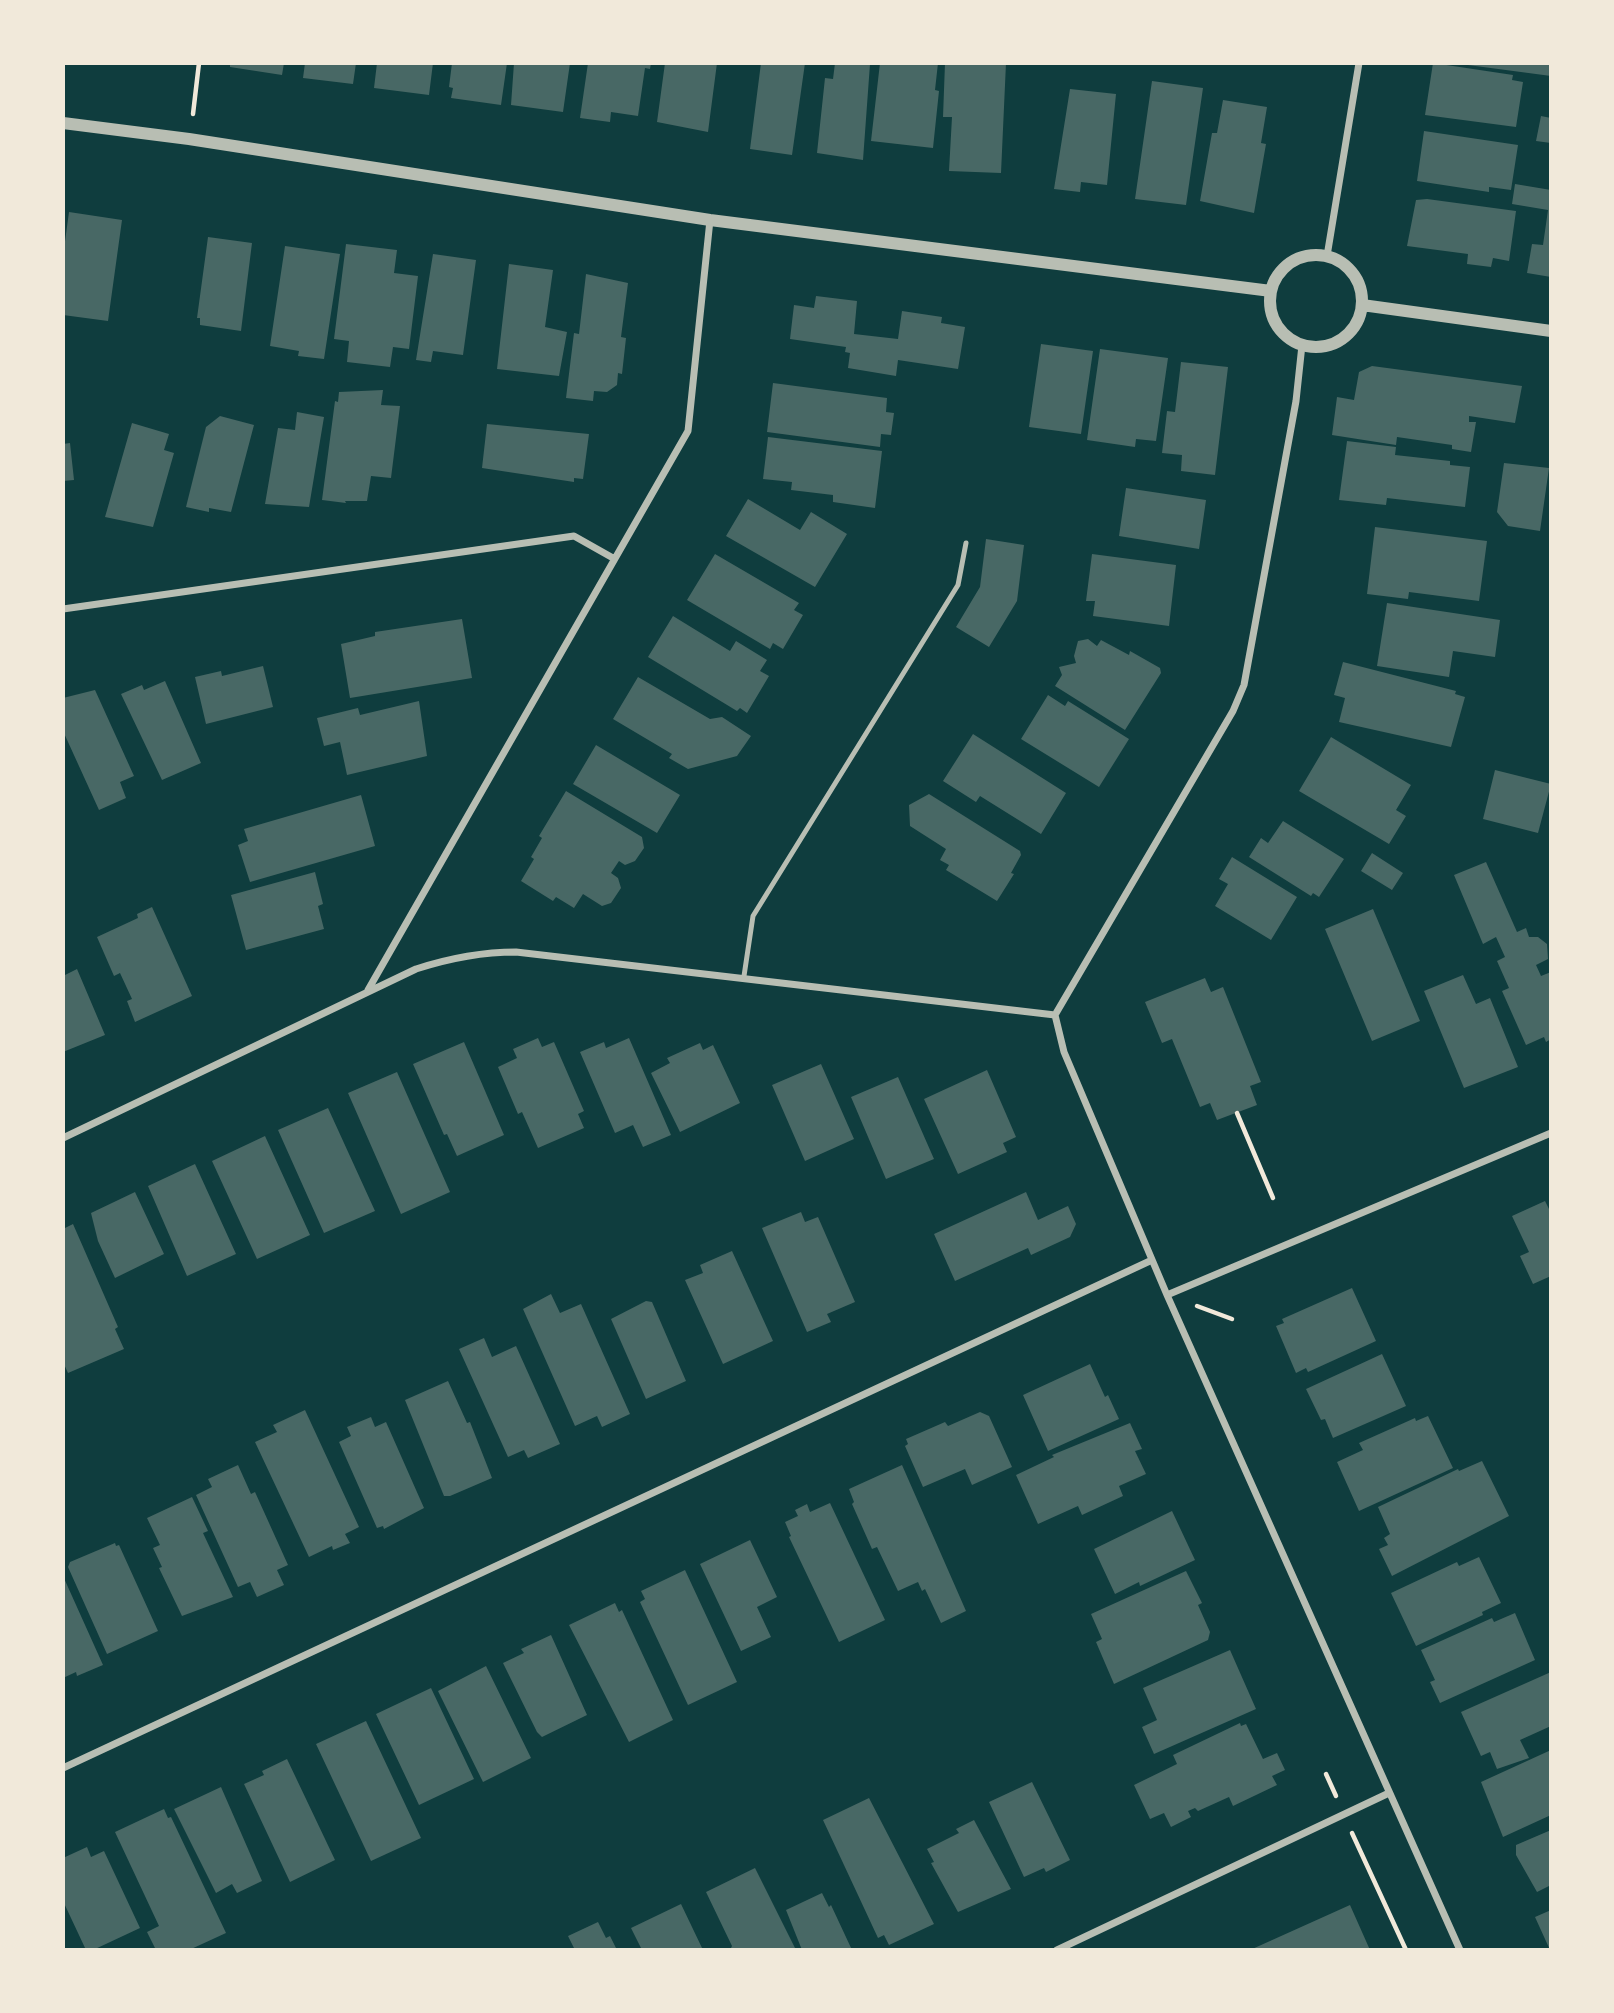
<!DOCTYPE html>
<html>
<head>
<meta charset="utf-8">
<style>
  body { margin:0 }
  #map { position:relative; width:1614px; height:2013px; overflow:hidden; background:#0f3d3e; font-family:Arial,sans-serif }
  canvas { display:block }
  .frame { position:absolute; inset:0; border:65px solid #f1e9da; pointer-events:none }
</style>
</head>
<body>
<div id="map">
<canvas width="1614" height="2013"></canvas>
<div class="frame"></div>
</div>
<script>
const ctx = document.querySelector('canvas').getContext('2d');
ctx.lineJoin = 'round';
function fill(path, color) { ctx.fillStyle = color; ctx.fill(path, 'evenodd'); }
function stroke(path, color, width, dash) { ctx.strokeStyle = color; ctx.lineWidth = width; ctx.lineCap = dash ? 'butt' : 'round'; ctx.setLineDash(dash || []); ctx.stroke(path); }
const building = new Path2D(`
  M230,63H284L282,75L230,67Z
  M305,63H356L353,84L303,78Z
  M377,63H433L429,95L374,88Z
  M452,63H507L501,105L451,98L453,88L449,87Z
  M514,63H570L563,112L511,105Z
  M588,63H651L650,69L645,68L638,116L611,112L610,122L580,118Z
  M665,63H717L708,132L657,122Z
  M761,63H805L792,155L750,149Z
  M835,63L870,64L863,160L817,153L825,78L833,79Z
  M880,63H938L935,90L939,91L933,148L871,141Z
  M945,63H1006L1001,173L949,171L952,117H943Z
  M1433,63L1513,75L1512,80L1523,82L1516,127L1425,115Z
  M1468,63H1551V76L1468,65Z
  M1152,81L1203,88L1186,205L1135,199Z
  M1070,89L1116,94L1107,185L1081,182L1080,192L1054,189Z
  M1223,100L1267,107L1261,143L1266,144L1254,213L1200,201L1212,133H1217Z
  M1541,116L1551,118V143L1536,141Z
  M1424,131L1518,145L1511,190L1489,187V192L1417,181Z
  M1515,184L1551,190V277L1527,273L1532,244L1543,245L1548,210L1512,204Z
  M1427,199L1516,211L1509,261L1493,258L1491,267L1467,264L1468,254L1407,246L1416,200Z
  M69,212L122,220L108,321L63,315V256Z
  M208,237L252,243L241,331L200,325V318H197Z
  M346,244L397,250L394,273L418,276L409,349L393,347L390,367L347,362L349,341L334,339Z
  M285,246L340,254L324,359L298,356L299,351L270,346Z
  M433,254L476,260L463,355L433,351L431,362L416,360Z
  M509,264L553,270L545,327L567,332L559,376L497,369Z
  M586,274L628,283L621,337L626,338L622,374L618,373L617,385L607,392L594,391L593,401L566,398L574,333L579,334Z
  M816,296L857,301L854,334L898,339L902,311L942,317L941,323L965,327L958,369L898,360L896,376L848,368L850,353L845,352L846,347L790,339L794,305L814,308Z
  M1041,344L1093,351L1081,434L1029,427Z
  M1100,349L1168,358L1156,441L1136,439L1135,447L1087,440Z
  M1181,362L1228,367L1215,475L1181,471L1182,455L1162,453L1167,411L1175,412Z
  M1372,366L1522,386L1515,423L1469,416V422H1476L1471,452L1452,449V445L1397,437L1396,445L1332,435L1337,397L1354,400L1359,372Z
  M773,383L887,398L886,412L894,413L891,435L881,434L880,447L767,432Z
  M383,390L381,405L400,406L391,478L371,476L367,501H345L346,503L322,500L335,401L338,402L339,392Z
  M297,412L324,417L309,507L265,504L278,428L295,430Z
  M220,416L254,425L231,512L209,508V512L186,507L206,427Z
  M132,423L169,434L164,450L174,453L153,527L105,517Z
  M487,424L589,434L583,479L574,478V482L482,468Z
  M768,437L882,451L875,508L833,502V495L791,490L792,482L763,479Z
  M1347,441L1396,447L1395,455L1450,461V465L1470,467L1465,507L1387,498L1386,505L1339,500Z
  M70,443L74,480L63,481V444Z
  M1504,463L1549,468L1540,531L1508,526L1497,512Z
  M1126,488L1206,500L1199,549L1119,536Z
  M748,499L800,530L811,512L847,534L815,587L726,536Z
  M1375,527L1487,541L1479,601L1409,592L1408,599L1367,594Z
  M986,539L1024,545L1017,601L989,647L956,627L980,587Z
  M715,554L799,603L794,610L803,615L783,649L773,643L770,649L687,600Z
  M1092,554L1176,565L1169,626L1093,616L1095,601H1086Z
  M1387,603L1500,620L1495,657L1453,651L1449,677L1377,666Z
  M673,616L730,651L736,641L767,660L760,671L769,676L747,713L740,708L737,711L648,657Z
  M462,619L472,678L350,698L341,644L375,636V632Z
  M1088,639L1097,646L1101,640L1129,655L1130,651L1160,668L1161,673L1125,730L1055,686L1062,675L1059,667L1076,663L1074,656L1078,641Z
  M1343,662L1456,691L1455,694L1465,697L1451,747L1339,722L1345,698L1334,695Z
  M263,666L273,707L206,724L195,677L221,671L222,676Z
  M638,677L710,719L722,717L751,736L737,756L688,769L669,758L672,754L613,719Z
  M165,681L201,763L162,780L121,694L142,685L144,690Z
  M95,690L134,776L120,782L126,798L99,810L63,731V698Z
  M1048,695L1065,706L1068,701L1129,739L1099,787L1021,739Z
  M419,701L427,756L347,775L340,742L324,746L317,718L358,708L360,715Z
  M973,734L1066,793L1041,834L980,796L976,802L943,781Z
  M1331,737L1411,785L1396,810L1406,816L1389,844L1299,791Z
  M596,745L680,795L657,833L573,784Z
  M1495,770L1551,784L1538,833L1483,819Z
  M566,791L642,837L644,848L635,861L625,865L619,861L611,873L618,878L621,888L611,903L602,906L583,894L574,908L556,897L553,901L521,881L534,859L531,857L542,838L539,836Z
  M929,794L1020,851L1021,855L1011,873L1014,874L997,901L946,870L949,865L940,860L946,849L910,826L909,805Z
  M361,795L375,846L250,882L238,845L248,841L244,829Z
  M1283,821L1344,859L1319,897L1313,893L1311,896L1249,857L1261,838L1268,843Z
  M1372,853L1403,873L1392,890L1361,871Z
  M1232,857L1297,897L1271,940L1215,906L1228,884L1219,879Z
  M1486,862L1517,932L1526,928L1529,937H1538L1547,944L1548,959L1536,965L1541,976L1551,972V1039L1546,1042L1544,1037L1526,1045L1502,991L1509,988L1497,961L1505,957L1496,937L1483,944L1454,875Z
  M315,872L323,904L318,906L324,929L246,950L231,895Z
  M152,907L192,996L135,1022L127,1001L132,999L120,973L114,976L97,937L138,918L137,914Z
  M1373,909L1420,1021L1372,1041L1325,929Z
  M77,969L105,1035L63,1052V976Z
  M1463,975L1476,1004L1490,998L1518,1067L1464,1088L1424,991Z
  M1205,978L1211,992L1223,987L1261,1082L1250,1086L1257,1105L1217,1120L1210,1103L1200,1107L1172,1039L1162,1043L1145,1002Z
  M538,1038L542,1047L554,1042L584,1111L578,1114L584,1128L538,1148L522,1112L518,1114L498,1067L517,1058L513,1049Z
  M629,1038L671,1135L643,1147L633,1125L615,1133L580,1052L604,1042L606,1048Z
  M464,1042L504,1135L457,1156L447,1134L444,1135L413,1064Z
  M700,1043L703,1050L713,1045L740,1103L680,1132L651,1073L670,1063L667,1058Z
  M821,1064L854,1139L805,1161L772,1085Z
  M987,1070L1016,1137L1003,1143L1007,1152L958,1174L924,1099Z
  M397,1072L450,1192L401,1214L348,1093Z
  M898,1077L934,1159L886,1179L851,1097Z
  M328,1108L375,1211L324,1233L278,1130Z
  M265,1136L310,1235L257,1259L212,1161Z
  M195,1164L236,1254L187,1276L148,1186Z
  M135,1192L164,1254L115,1278L98,1241L91,1213Z
  M1026,1192L1038,1220L1068,1206L1076,1224L1070,1237L1031,1255L1028,1248L955,1281L934,1234Z
  M1545,1201L1549,1209L1551,1208V1276L1533,1284L1520,1256L1529,1252L1512,1216Z
  M801,1212L805,1222L818,1217L855,1302L827,1314L831,1322L807,1332L762,1228Z
  M73,1224L118,1327L115,1329L124,1349L68,1373L63,1362V1229Z
  M732,1251L773,1341L723,1364L685,1280L703,1273L700,1265Z
  M1352,1288L1376,1341L1308,1372L1306,1368L1296,1373L1276,1326L1284,1323L1282,1319Z
  M551,1294L560,1313L581,1304L630,1414L602,1427L597,1416L575,1426L523,1309Z
  M646,1301L652,1302L686,1381L646,1399L611,1319Z
  M484,1338L492,1357L516,1346L560,1444L528,1458L524,1450L508,1457L459,1349Z
  M1382,1354L1406,1406L1333,1438L1325,1419L1321,1420L1306,1389Z
  M1090,1364L1105,1397L1108,1395L1119,1419L1048,1451L1023,1395Z
  M448,1381L467,1423L470,1422L492,1478L450,1496H444L405,1400Z
  M305,1410L359,1527L345,1534L350,1543L333,1550L332,1546L309,1557L255,1442L277,1432L273,1425Z
  M980,1412L989,1416L1012,1467L972,1485L965,1469L923,1487L905,1446L908,1444L906,1439L945,1422L948,1426Z
  M1428,1416L1453,1468L1359,1511L1337,1462L1363,1450L1359,1443L1415,1418L1416,1421Z
  M371,1417L375,1427L386,1422L424,1508L384,1529L383,1526L377,1528L339,1442L351,1436L347,1427Z
  M1130,1423L1142,1449L1135,1451L1146,1474L1119,1486L1123,1496L1082,1515L1078,1506L1038,1524L1016,1475L1054,1457L1052,1455Z
  M1482,1461L1509,1516L1392,1576L1379,1549L1388,1545L1384,1538L1390,1534L1378,1507L1458,1469L1459,1471Z
  M238,1465L251,1494L255,1492L288,1565L277,1570L284,1585L257,1597L250,1582L238,1587L196,1495L212,1487L208,1479Z
  M902,1465L966,1611L941,1623L925,1589L922,1591L918,1582L898,1591L877,1547L872,1549L852,1504L854,1502L849,1489Z
  M192,1497L208,1531L203,1533L233,1597L182,1616L159,1568L162,1567L153,1548L160,1545L147,1518Z
  M830,1503L885,1620L839,1642L789,1537L791,1536L785,1522L798,1516L795,1510L807,1504L810,1512Z
  M1172,1511L1195,1560L1140,1586L1139,1582L1115,1594L1094,1549Z
  M750,1540L777,1597L757,1607L771,1637L741,1651L700,1564Z
  M115,1543L116,1546L119,1545L158,1631L107,1654L68,1567L70,1562Z
  M1479,1557L1501,1603L1482,1612L1483,1615L1416,1646L1391,1593L1457,1562L1459,1566Z
  M685,1570L737,1682L688,1705L640,1602L645,1599L641,1591Z
  M1186,1571L1202,1603L1198,1605L1210,1632L1208,1640L1114,1684L1096,1642L1102,1639L1091,1614Z
  M63,1576L103,1665L77,1676L76,1672L63,1678Z
  M615,1603L619,1612L622,1610L673,1720L629,1742L569,1625Z
  M1515,1613L1535,1660L1440,1703L1430,1682L1435,1680L1421,1650L1492,1618L1494,1622Z
  M551,1635L587,1715L542,1737L537,1732L503,1663L524,1653L521,1649Z
  M1230,1650L1256,1709L1154,1754L1142,1727L1157,1720L1143,1688Z
  M486,1666L531,1758L483,1782L438,1691Z
  M1551,1672V1726L1520,1740L1529,1758L1497,1769L1490,1752L1481,1756L1461,1712Z
  M431,1688L474,1779L419,1805L376,1714Z
  M366,1721L421,1838L371,1861L316,1744Z
  M1240,1723L1241,1726L1246,1724L1263,1759L1277,1753L1285,1770L1272,1776L1277,1785L1233,1806L1229,1797L1198,1811L1195,1808L1188,1811L1191,1817L1171,1827L1164,1813L1150,1819L1134,1785L1177,1764L1173,1755Z
  M1551,1750V1815L1503,1837L1481,1782Z
  M287,1759L335,1860L290,1882L244,1784L264,1775L262,1771Z
  M1032,1782L1070,1860L1046,1872L1044,1868L1024,1877L989,1802Z
  M221,1787L262,1881L237,1893L232,1884L216,1893L174,1809Z
  M869,1798L934,1924L889,1945L884,1935L878,1938L823,1820Z
  M164,1809L168,1818L171,1817L226,1933L189,1950H156L147,1932L159,1926L115,1832Z
  M974,1820L1011,1889L958,1912L931,1863L934,1862L927,1849L959,1833L956,1829Z
  M1551,1830V1885L1537,1892L1516,1855V1845Z
  M87,1847L91,1857L104,1851L140,1928L93,1950H86L63,1901V1858Z
  M755,1868L796,1950H730L732,1946L706,1892Z
  M822,1893L829,1907L831,1905L852,1950H802L786,1910Z
  M681,1904L703,1950H642L631,1928Z
  M1350,1905L1370,1950H1250Z
  M1551,1910V1950H1550L1535,1917Z
  M598,1922L606,1938L610,1936L617,1950H575L568,1936Z`);
const path = new Path2D(`
  M193,114L199,63
  M1237,1113L1273,1198
  M1197,1306L1232,1319
  M1326,1774L1336,1796
  M1352,1833L1406,1950`);
const service = new Path2D(`
  M744,976L753,916L958,585L966,543`);
const minor = new Path2D(`
  M1327,256L1359,63
  M63,609L574,536L613,558
  M368,990L688,431L710,220
  M1055,1015L1064,1052L1167,1295L1460,1950
  M1055,1015L1233,711L1244,685L1296,401L1302,345
  M63,1138L416,969C450,958 480,952 516,952L1055,1015
  M1167,1295L1551,1133
  M63,1768L1152,1260
  M1057,1950L1389,1793`);
const tertiary = new Path2D(`
  M63,123L189,139L710,220L1271,291
  M1270 301a46 46 0 1 1 92 0a46 46 0 1 1-92 0Z
  M1362,305L1551,331`);
fill(building, '#486865');
stroke(path, '#f1e9da', 4.5);
stroke(service, '#b8beb3', 5);
stroke(minor, '#b8beb3', 7);
stroke(tertiary, '#b8beb3', 12);
</script>
</body>
</html>
